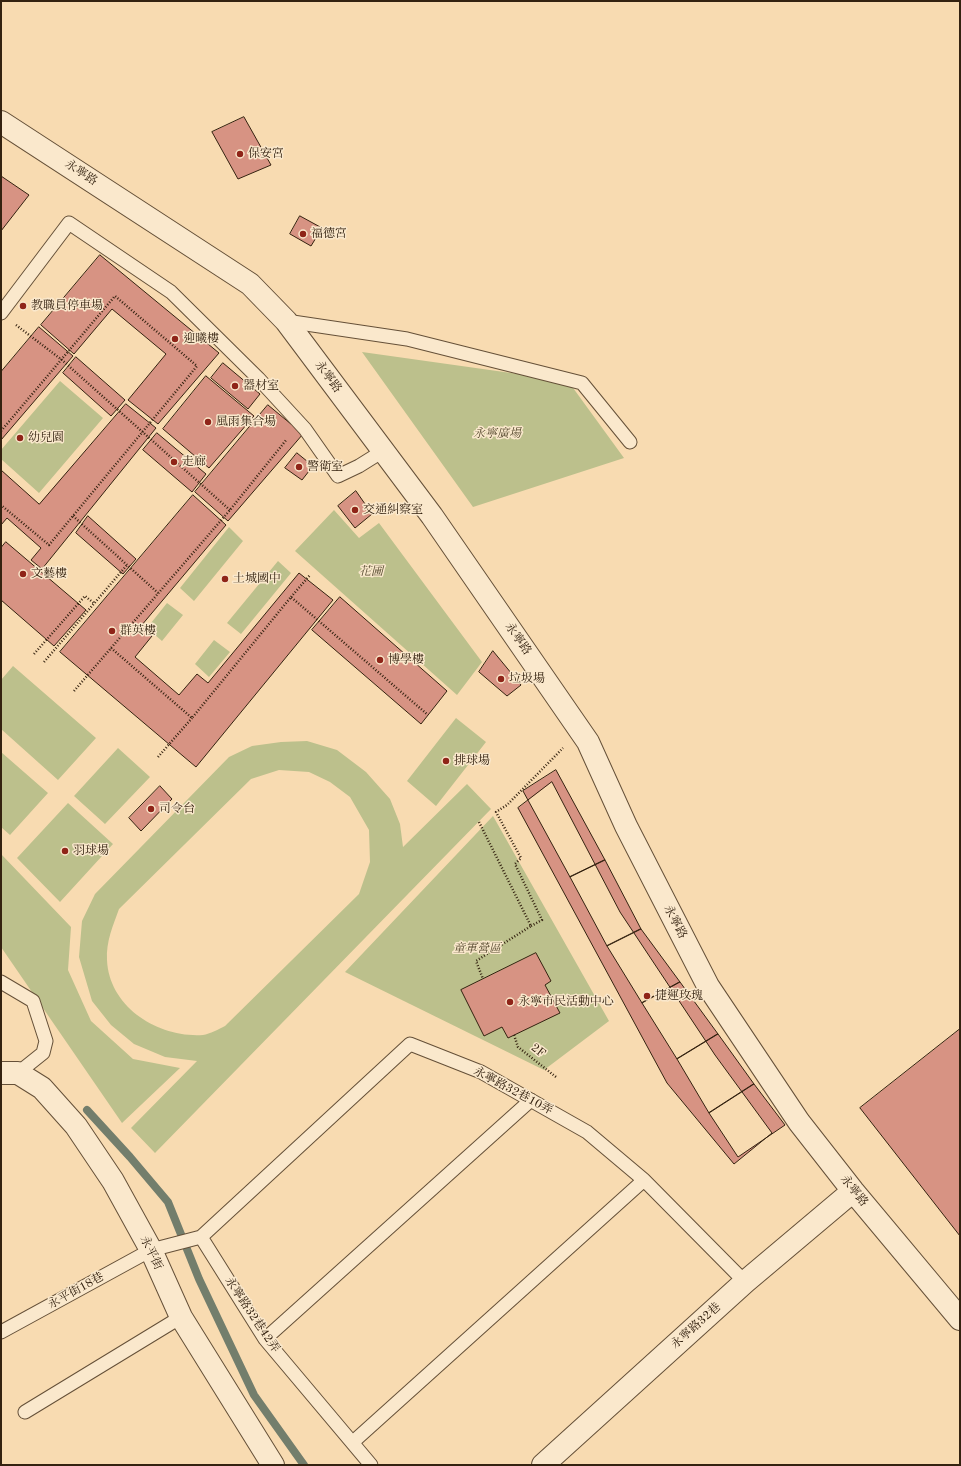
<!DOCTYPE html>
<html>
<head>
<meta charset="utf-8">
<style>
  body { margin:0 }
  #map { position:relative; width:961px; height:1466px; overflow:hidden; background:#f8dbb1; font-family:"Old Standard TT",serif }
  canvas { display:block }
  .frame { position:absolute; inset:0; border:2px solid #342210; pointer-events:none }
</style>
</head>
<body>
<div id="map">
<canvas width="961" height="1466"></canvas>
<div class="frame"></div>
</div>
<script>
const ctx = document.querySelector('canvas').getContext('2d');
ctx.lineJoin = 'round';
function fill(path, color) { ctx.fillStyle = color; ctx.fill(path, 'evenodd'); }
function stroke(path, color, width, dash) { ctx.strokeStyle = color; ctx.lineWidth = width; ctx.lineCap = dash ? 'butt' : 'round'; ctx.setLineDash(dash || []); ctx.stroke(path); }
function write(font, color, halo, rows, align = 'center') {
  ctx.font = font + ' "Old Standard TT","Noto Serif TC",serif'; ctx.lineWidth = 3; ctx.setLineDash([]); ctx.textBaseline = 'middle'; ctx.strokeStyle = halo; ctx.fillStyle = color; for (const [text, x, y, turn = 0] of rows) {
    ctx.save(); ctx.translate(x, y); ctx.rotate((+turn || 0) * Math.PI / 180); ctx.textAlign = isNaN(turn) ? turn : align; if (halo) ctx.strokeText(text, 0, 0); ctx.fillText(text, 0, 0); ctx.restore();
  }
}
const green = new Path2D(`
  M362,352L568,381L624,458L473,507Z
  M60,381L103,418L39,493L1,459V450Z
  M334,510L359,538L379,523L482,662L457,695L295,551Z
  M229,527L243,541L194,601L180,588Z
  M278,561L291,573L241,634L227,623Z
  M167,603L183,615L162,641L147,628Z
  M214,640L230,652L209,677L195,664Z
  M13,666L96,738L58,780L1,729V680Z
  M456,718L486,742L436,806L407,781Z
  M307,741L337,750L366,772L390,799L400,824L403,847L467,784L491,809L155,1153L131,1128L197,1061L165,1057L134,1044L111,1025L92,1001L79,957L82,921L95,894L229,757L252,746L281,742ZM279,770L309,772L330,782L350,797L369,830L370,862L359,894L225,1026C219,1029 210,1034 203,1035C158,1038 109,1007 107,960C106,941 113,926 119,909L251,779Z
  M118,748L150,777L105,824L74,796Z
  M1,752L48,793L10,835L1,827Z
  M68,803L113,844L60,902L17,858Z
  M493,816L609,1021L544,1070L345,972Z
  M1,854L71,927L68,970L91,1021L133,1059L180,1068L122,1123L1,947Z`);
const stream = new Path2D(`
  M87,1110L130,1157L168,1202L199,1279L254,1395L304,1465`);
const building = new Path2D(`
  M244,117L271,165L238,179L212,132Z
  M1,176L29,195L1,231Z
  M300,216L322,228L311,246L290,234Z
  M100,255L219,353L158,424L128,400L166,354L112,309L74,354L41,325Z
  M39,327L73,356L1,440V372Z
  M76,357L125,400L111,416L63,373Z
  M223,363L260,394L248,409L211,378Z
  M206,376L254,416L209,468L163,429Z
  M126,404L156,428L42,569L31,560L41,548L7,518L1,525V470L39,504Z
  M268,405L303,434L228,521L195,492Z
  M157,433L206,474L192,492L143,450Z
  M297,453L313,466L302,480L285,468Z
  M356,491L372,514L355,528L338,506Z
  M193,495L226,525L141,626L152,636L135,657L179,695L197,674L208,683L299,573L333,600L196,767L60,652Z
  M88,516L136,559L123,574L76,533Z
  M6,542L86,610L54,646L1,600V548Z
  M340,597L447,691L421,724L312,630Z
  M493,651L521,685L507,696L479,672Z
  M556,770L605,860L570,877L523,791Z
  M552,782L620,912L715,1055L772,1133L734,1164L667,1083L518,808Z
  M160,786L172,799L141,831L129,818Z
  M605,860L641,929L607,946L570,877Z
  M641,929L680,982L642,1003L607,946Z
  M536,953L551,981L545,985L560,1013L508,1038L502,1027L484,1036L461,990Z
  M680,982L718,1034L677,1059L642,1003Z
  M960,1029V1236L860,1108Z
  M718,1034L754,1084L709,1113L677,1059Z
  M754,1084L785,1125L738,1157L709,1113Z`);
const path = new Path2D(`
  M16,325L62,360L230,510
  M1,431L115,296L197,366L49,545L1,505
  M73,516L158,593
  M291,597L310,575
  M111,648L192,718L291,597L428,715
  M34,654L85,596L95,604
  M44,662L127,565
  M74,691L230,510L287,439
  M158,757L192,718
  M479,822L531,926L476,961L483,979
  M531,926L542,920L515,864L521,858L496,812L507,805L563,748
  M514,1035L518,1047L556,1077`);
const lane = new Path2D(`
  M1,313L69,223L171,292L258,378L305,429L338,476L359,466L383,451
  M286,321L407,339L582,383L630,442
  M1,982L33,1001L46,1041L43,1053L18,1073
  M201,1237L410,1044L481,1072L587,1132L644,1180L745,1282
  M1,1332L151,1250L201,1237L265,1339L371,1465
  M265,1339L531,1100
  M25,1412L181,1317
  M353,1442L644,1180`);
const street = new Path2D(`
  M1,122L250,284L286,321L432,516L588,742L626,826L708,986L799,1122L853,1191L960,1319
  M1,1073H18L42,1088L76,1126L113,1181L151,1250L181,1317L273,1465
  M543,1465L745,1282L853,1191`);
const markers = [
  [240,154,4,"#8f2418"],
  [303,234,4,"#8f2418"],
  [23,306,4,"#8f2418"],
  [175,339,4,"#8f2418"],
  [235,386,4,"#8f2418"],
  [208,422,4,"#8f2418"],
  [20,438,4,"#8f2418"],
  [174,462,4,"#8f2418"],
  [299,467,4,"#8f2418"],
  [355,510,4,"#8f2418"],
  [23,574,4,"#8f2418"],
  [225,579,4,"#8f2418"],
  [112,631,4,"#8f2418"],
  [380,660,4,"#8f2418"],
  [501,679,4,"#8f2418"],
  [446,761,4,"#8f2418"],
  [151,809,4,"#8f2418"],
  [65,851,4,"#8f2418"],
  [647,996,4,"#8f2418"],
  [510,1002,4,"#8f2418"]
];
const poiNames = [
  ["保安宮",248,154],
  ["福德宮",311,234],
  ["教職員停車場",31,306],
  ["迎曦樓",183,339],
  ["器材室",243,386],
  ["風雨集合場",216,422],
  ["幼兒園",28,438],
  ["走廊",182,462],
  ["警衛室",307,467],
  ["交通糾察室",363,510],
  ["文藝樓",31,574],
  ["土城國中",233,579],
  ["群英樓",120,631],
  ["博學樓",388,660],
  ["垃圾場",509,679],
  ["排球場",454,761],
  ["司令台",159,809],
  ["羽球場",73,851],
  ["捷運玫瑰",655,996],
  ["永寧市民活動中心",518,1002]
];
const streetNames = [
  ["永寧路",81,173,33],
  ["永寧路",328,377,53],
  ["永寧路",518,639,55],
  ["永寧路",675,922,63],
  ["2F",538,1051,38],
  ["永寧路32巷10弄",513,1091,28],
  ["永寧路",854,1191,51],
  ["永平街",151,1253,64],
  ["永平街18巷",76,1291,-29],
  ["永寧路32巷42弄",252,1315,56],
  ["永寧路32巷",696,1326,-42]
];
const parkNames = [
  ["永寧廣場",497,434],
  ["花圃",371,572],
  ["童軍營區",477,949]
];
fill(green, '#bcc08c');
stroke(stream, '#737e6c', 8);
fill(building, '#d79383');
stroke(building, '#342210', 1);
stroke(lane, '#655038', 15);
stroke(street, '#655038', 24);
stroke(path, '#342210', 2.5, [1, 2]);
stroke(lane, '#fae8cc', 13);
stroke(street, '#fae8cc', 22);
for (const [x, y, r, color] of markers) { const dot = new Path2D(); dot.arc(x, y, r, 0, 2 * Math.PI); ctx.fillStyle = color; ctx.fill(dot); stroke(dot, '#fae8cc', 1.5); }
write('12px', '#342210', '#fae8cc', poiNames, 'left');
write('12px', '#342210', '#fae8cc', streetNames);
write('italic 12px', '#564a2f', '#fae8cc', parkNames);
</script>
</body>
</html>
